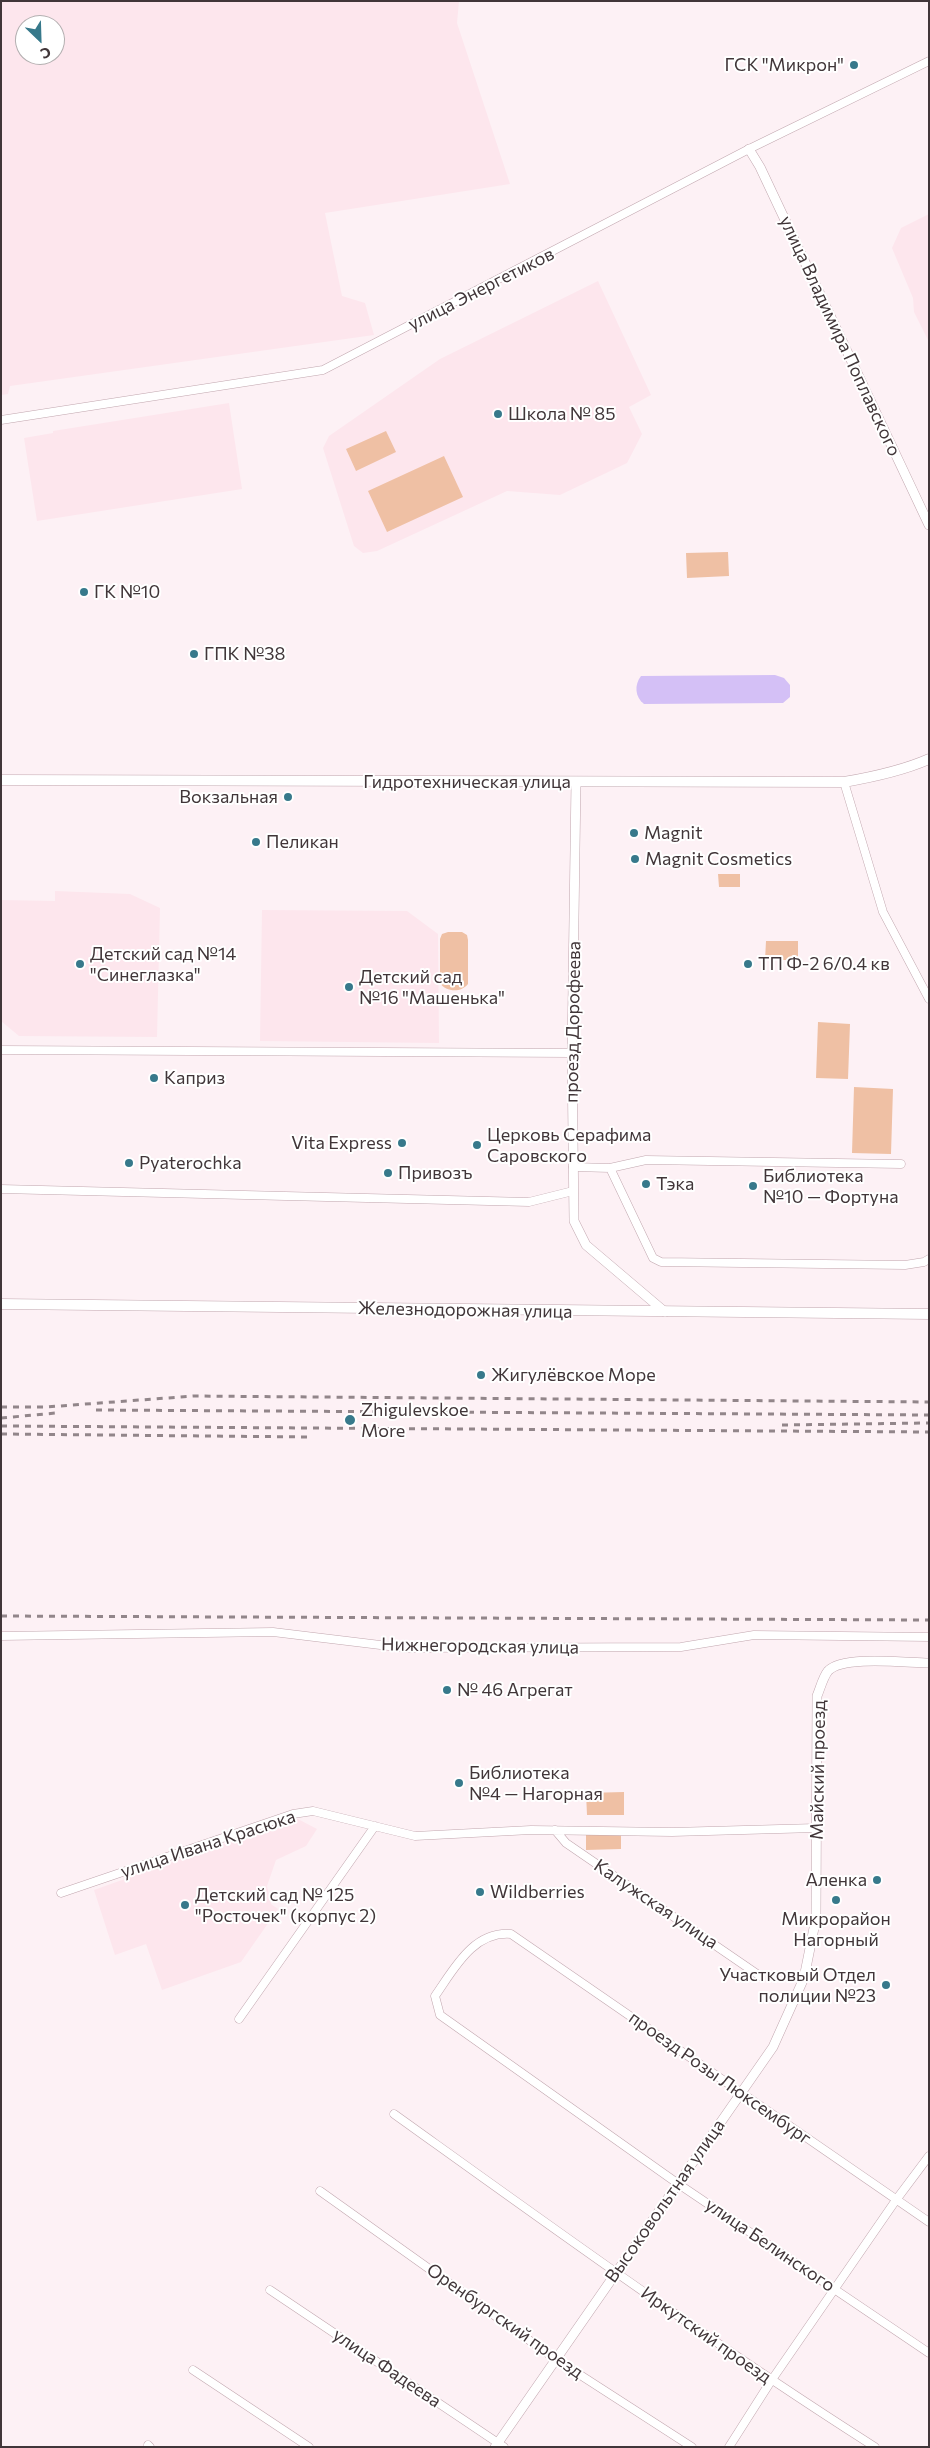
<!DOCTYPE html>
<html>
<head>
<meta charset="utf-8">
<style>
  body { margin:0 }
  #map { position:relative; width:930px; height:2448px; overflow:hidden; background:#fdf1f5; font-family:Commissioner,sans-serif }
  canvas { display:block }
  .frame { position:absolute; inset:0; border:2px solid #413639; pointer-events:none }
  .north { position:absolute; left:15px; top:15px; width:50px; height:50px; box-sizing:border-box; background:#fff; border:1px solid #b3afb0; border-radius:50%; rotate:156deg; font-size:14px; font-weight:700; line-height:20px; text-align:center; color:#413639 }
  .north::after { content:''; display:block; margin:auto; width:18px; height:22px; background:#37798b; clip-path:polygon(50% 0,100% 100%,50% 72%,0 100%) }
</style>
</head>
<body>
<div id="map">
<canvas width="930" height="2448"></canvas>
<div class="frame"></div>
<div class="north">С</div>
</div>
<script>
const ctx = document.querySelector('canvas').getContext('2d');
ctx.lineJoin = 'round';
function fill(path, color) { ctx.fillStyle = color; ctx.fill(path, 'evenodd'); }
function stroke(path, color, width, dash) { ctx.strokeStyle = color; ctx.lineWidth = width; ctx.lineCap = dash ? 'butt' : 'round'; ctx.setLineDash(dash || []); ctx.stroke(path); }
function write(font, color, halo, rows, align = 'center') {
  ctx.font = font + ' Commissioner,sans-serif'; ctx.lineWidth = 4; ctx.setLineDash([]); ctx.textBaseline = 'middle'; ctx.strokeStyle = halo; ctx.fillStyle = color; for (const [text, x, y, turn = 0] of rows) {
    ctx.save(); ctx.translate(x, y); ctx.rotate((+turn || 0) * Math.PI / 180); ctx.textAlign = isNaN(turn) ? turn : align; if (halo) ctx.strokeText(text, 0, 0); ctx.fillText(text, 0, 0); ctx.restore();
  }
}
const built = new Path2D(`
  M1,1H459L457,23L510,184L325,213L342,296L365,303L374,335L10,386L8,394L1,395ZM25,25H55V55H25Z
  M929,214V342L914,312L913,298L892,248L901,228Z
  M598,281L651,395L629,407L642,434L627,463L560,495L507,491L377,551L363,553L354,546L323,448L329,436L440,359Z
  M229,403L242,489L37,521L24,438L53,433V431Z
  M55,891L130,894L160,908L157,1037L19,1036L1,1021V900L55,901Z
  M262,910L407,911L438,934L439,1043L260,1041Z
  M296,1818L317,1829L306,1846L276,1860L267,1886L271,1904L278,1909L241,1962L162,1990L146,1944L115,1955L94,1890Z`);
const green = new Path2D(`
  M386,431L396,452L356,471L346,449Z
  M444,456L463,497L387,532L368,491Z
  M728,552L729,576L687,578L686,553Z
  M718,874H740V887H719Z
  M448,932H462L467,935L468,940V984C461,993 446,992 440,983V939L442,934Z
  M766,941H798V960H765Z
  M818,1022L850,1024L848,1079L816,1078Z
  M854,1087L893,1089L891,1154L852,1153Z
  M624,1792V1815H587L586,1793Z
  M586,1834H621V1849L586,1850Z`);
const water = new Path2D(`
  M775,675L784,678L790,685V697L783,703L644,704C635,697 634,685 641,676Z`);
const minor = new Path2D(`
  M1,420L323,370L749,149L929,61
  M844,782L883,912L929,999
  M1,1050L572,1053
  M573,1167L610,1168L646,1160L901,1164
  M610,1168L653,1258L661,1262L905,1265L924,1262L929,1259
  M1,1189L529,1202L573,1191
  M1,1636L273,1632L405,1648L681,1647L754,1635L929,1637
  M555,1830L566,1843L760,1976
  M61,1893L293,1814L313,1811L415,1836L531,1830L672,1832L816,1828
  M239,2019L375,1826
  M394,2114C553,2228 710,2342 875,2447
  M320,2191L557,2360L692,2447
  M929,2222L511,1934C473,1931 454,1969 435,1996L440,2015L677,2183L929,2353
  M270,2290L504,2447
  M193,2370L309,2447
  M148,2445L150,2447
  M729,2447L771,2381L896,2200L929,2156`);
const tertiary = new Path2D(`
  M749,149L760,167L929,525
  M576,782L572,1053L574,1221L586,1245L665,1312
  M495,2447L773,2047L804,1978L816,1918L817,1696C820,1689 823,1677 828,1671C843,1655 907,1663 929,1663`);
const secondary = new Path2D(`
  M1,780L844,782C873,777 902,771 929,759
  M1,1304L929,1314`);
const rail = new Path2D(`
  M1,1407H46L194,1396L929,1402
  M96,1410L929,1415
  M1,1418L56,1413
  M782,1425L929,1423
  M1,1426L929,1432
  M1,1434L311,1437
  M1,1616L929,1620`);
const markers = [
  [854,65,5,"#37798b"],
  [498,414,5,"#37798b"],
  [84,592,5,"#37798b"],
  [194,654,5,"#37798b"],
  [288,797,5,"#37798b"],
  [634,833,5,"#37798b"],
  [256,842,5,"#37798b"],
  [635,859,5,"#37798b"],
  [80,964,5,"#37798b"],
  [748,964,5,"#37798b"],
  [349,987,5,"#37798b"],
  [154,1078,5,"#37798b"],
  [402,1143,5,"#37798b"],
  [477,1145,5,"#37798b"],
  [129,1163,5,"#37798b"],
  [388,1173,5,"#37798b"],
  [646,1184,5,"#37798b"],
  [753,1186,5,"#37798b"],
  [481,1375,5,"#37798b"],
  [350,1420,6,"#37798b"],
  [447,1690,5,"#37798b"],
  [459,1783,5,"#37798b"],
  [877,1880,5,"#37798b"],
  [480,1892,5,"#37798b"],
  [836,1900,5,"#37798b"],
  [185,1905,5,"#37798b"],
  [886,1985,5,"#37798b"]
];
const poiNames = [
  ["ГСК \"Микрон\"",844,65,"right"],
  ["Школа № 85",508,414],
  ["ГК №10",94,592],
  ["ГПК №38",204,654],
  ["Вокзальная",278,797,"right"],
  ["Magnit",644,833],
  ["Пеликан",266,842],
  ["Magnit Cosmetics",645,859],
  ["Детский сад №14",90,954],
  ["\"Синеглазка\"",90,975],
  ["ТП Ф-2 6/0.4 кв",758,964],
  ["Детский сад",359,977],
  ["№16 \"Машенька\"",359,998],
  ["Каприз",164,1078],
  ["Церковь Серафима",487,1135],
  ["Саровского",487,1156],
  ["Vita Express",392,1143,"right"],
  ["Pyaterochka",139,1163],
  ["Привозъ",398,1173],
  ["Библиотека",763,1176],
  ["№10 — Фортуна",763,1197],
  ["Тэка",656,1184],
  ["Жигулёвское Море",491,1375],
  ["Zhigulevskoe",361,1410],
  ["More",361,1431],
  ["№ 46 Агрегат",457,1690],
  ["Библиотека",469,1773],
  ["№4 — Нагорная",469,1794],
  ["Аленка",867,1880,"right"],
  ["Wildberries",490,1892],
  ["Детский сад № 125",195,1895],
  ["\"Росточек\" (корпус 2)",195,1916],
  ["Микрорайон",836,1919,"center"],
  ["Нагорный",836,1940,"center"],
  ["Участковый Отдел",876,1975,"right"],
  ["полиции №23",876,1996,"right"]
];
const streetNames = [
  ["улица Энергетиков",481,289,-27],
  ["улица Владимира Поплавского",840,336,65],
  ["Гидротехническая улица",467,782],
  ["проезд Дорофеева",573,1022,-89],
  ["Железнодорожная улица",465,1310,1],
  ["Нижнегородская улица",480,1646,1],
  ["Майский проезд",818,1770,-89],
  ["улица Ивана Красюка",208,1844,-18],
  ["Калужская улица",656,1904,34],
  ["проезд Розы Люксембург",720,2078,35],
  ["Высоковольтная улица",665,2201,-55],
  ["улица Белинского",770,2245,34],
  ["Оренбургский проезд",505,2321,35],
  ["Иркутский проезд",706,2335,35],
  ["улица Фадеева",387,2368,34]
];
fill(built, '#fde6ed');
fill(green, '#efc0a4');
fill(water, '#d4c0f6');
stroke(minor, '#c1a6ae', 9);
stroke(tertiary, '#c1a6ae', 10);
stroke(secondary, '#c1a6ae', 11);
stroke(minor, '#fff', 8);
stroke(tertiary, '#fff', 9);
stroke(secondary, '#fff', 10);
stroke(rail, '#92868a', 3, [6, 6]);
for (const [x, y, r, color] of markers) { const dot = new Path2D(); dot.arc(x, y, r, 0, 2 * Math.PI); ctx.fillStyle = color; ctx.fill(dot); stroke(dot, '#fff', 2); }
write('18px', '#413639', '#fff', poiNames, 'left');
write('18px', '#413639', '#fff', streetNames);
</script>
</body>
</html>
